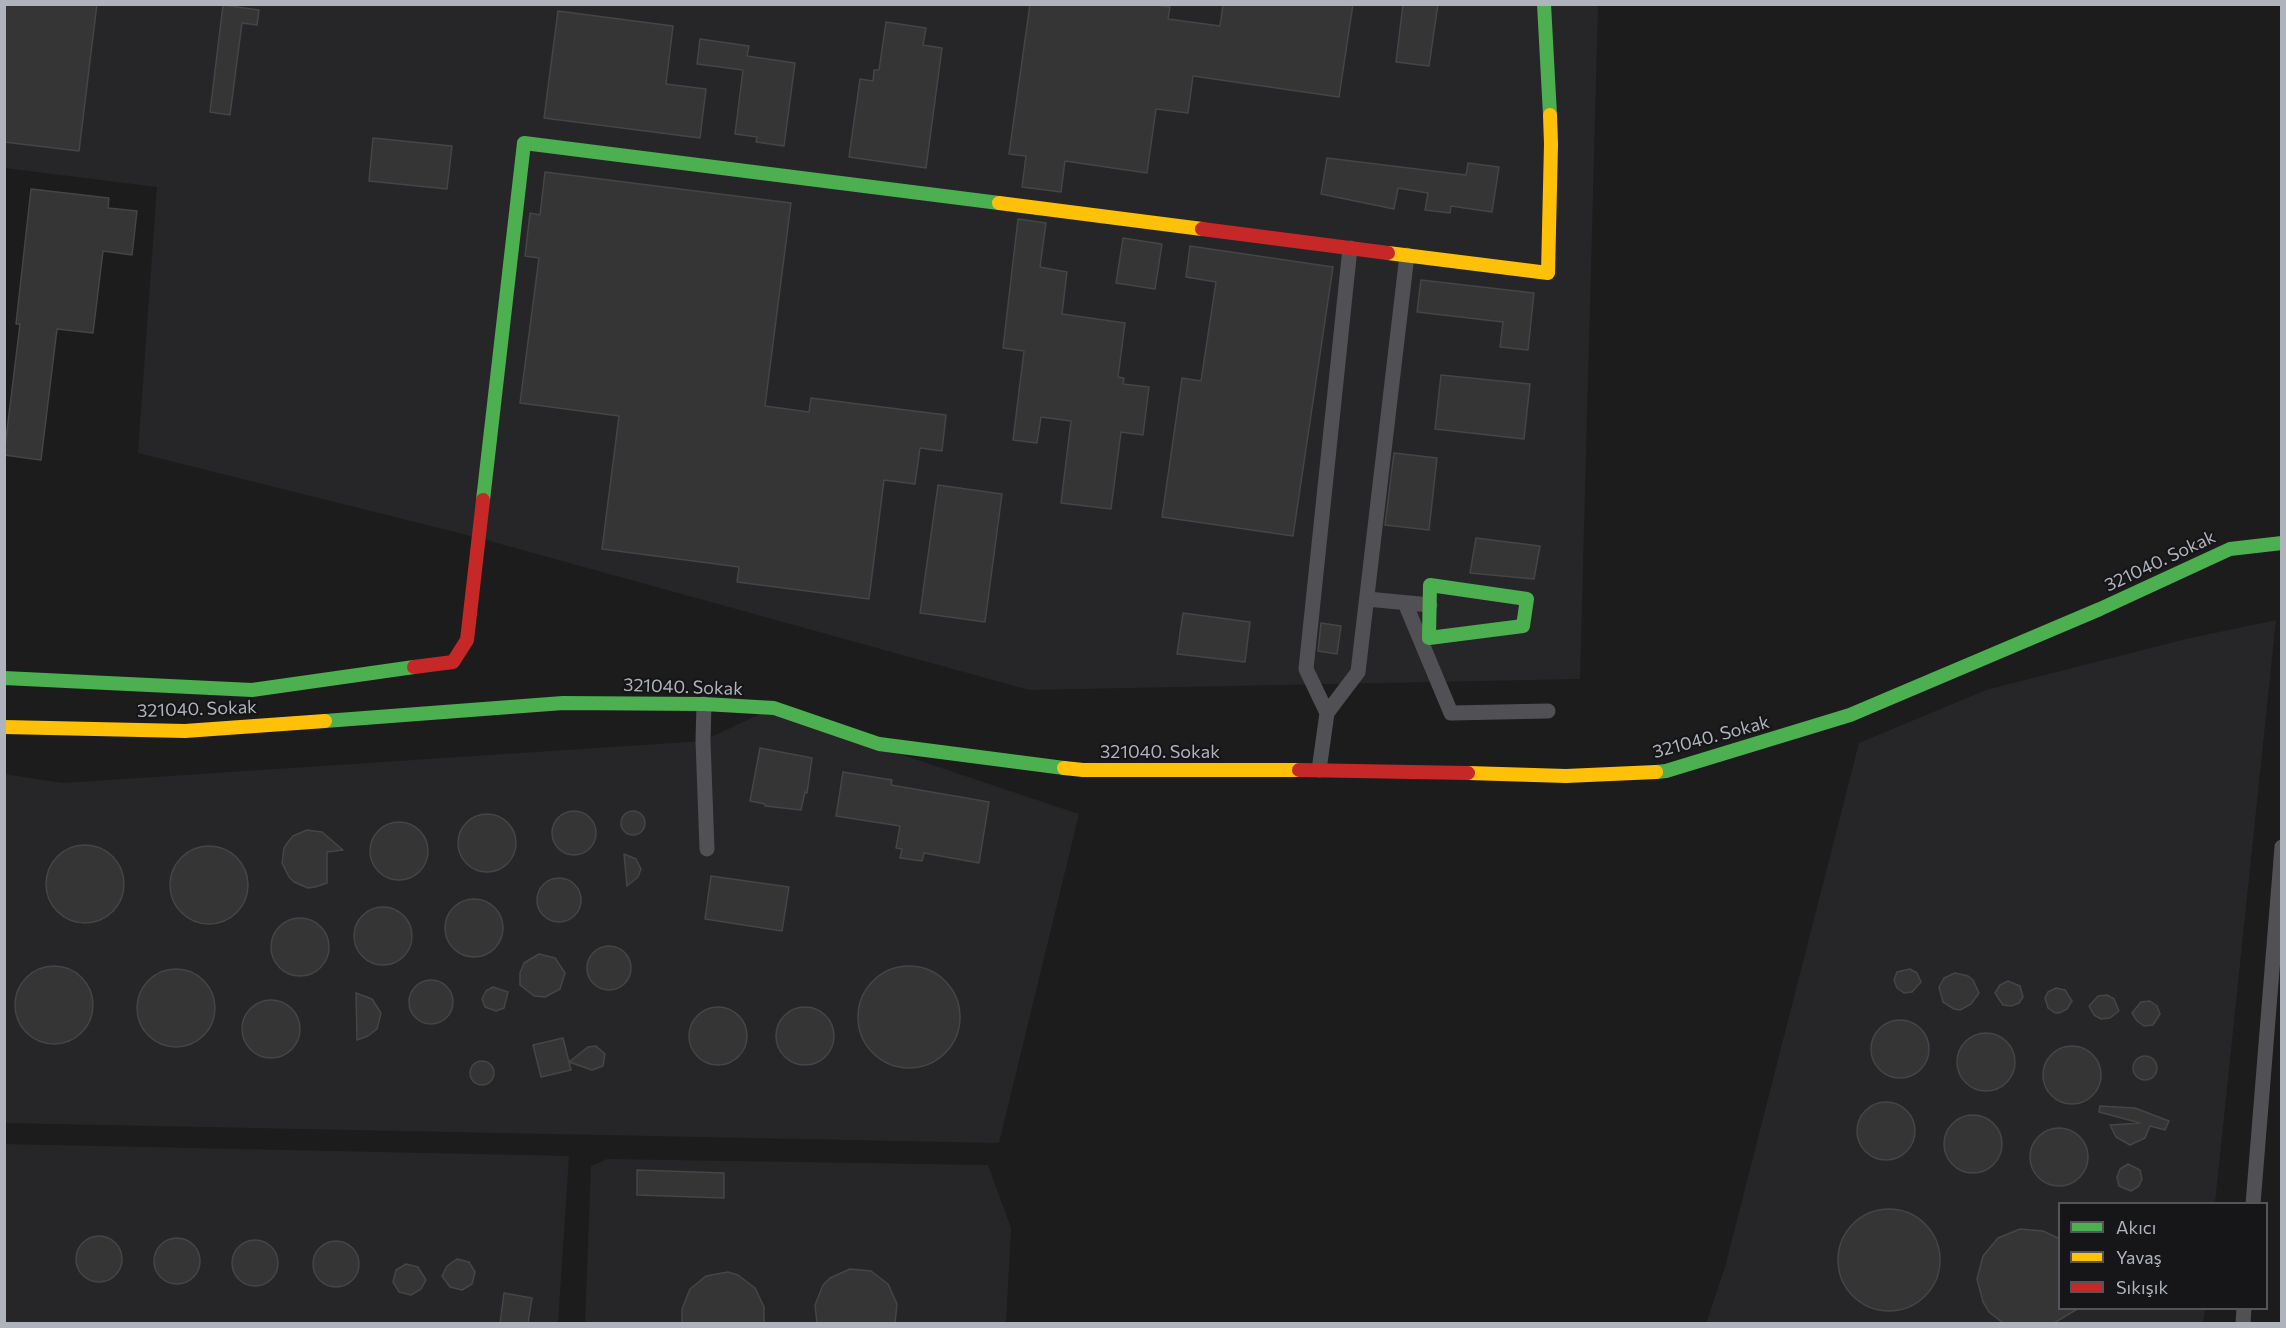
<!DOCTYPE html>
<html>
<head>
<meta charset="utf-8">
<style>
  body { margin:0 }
  #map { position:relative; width:2286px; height:1328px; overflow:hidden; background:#1c1c1c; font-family:Commissioner,sans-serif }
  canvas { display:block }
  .frame { position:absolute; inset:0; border:6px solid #afb3bb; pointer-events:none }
  .legend { position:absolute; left:2058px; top:1202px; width:210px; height:108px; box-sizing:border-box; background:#161618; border:2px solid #535559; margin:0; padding:8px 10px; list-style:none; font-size:18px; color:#afb3bb }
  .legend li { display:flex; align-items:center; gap:12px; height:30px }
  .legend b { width:30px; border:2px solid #535559 }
</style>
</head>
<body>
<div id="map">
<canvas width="2286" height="1328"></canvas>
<div class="frame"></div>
<ul class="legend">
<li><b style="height:8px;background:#4caf50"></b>Akıcı</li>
<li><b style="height:8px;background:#ffc107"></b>Yavaş</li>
<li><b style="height:8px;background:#c62828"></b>Sıkışık</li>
</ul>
</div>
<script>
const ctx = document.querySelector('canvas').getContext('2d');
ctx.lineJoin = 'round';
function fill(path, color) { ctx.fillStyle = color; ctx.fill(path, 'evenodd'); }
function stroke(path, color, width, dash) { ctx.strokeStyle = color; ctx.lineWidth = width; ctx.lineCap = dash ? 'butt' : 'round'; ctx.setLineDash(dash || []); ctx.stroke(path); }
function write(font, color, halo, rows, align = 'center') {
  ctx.font = font + ' Commissioner,sans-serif'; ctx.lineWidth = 4.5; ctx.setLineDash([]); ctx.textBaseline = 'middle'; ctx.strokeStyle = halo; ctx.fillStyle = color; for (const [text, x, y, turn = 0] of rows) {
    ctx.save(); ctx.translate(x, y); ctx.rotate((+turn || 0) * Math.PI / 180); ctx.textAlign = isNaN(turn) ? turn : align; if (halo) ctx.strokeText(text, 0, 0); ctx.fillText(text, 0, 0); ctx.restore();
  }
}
const built = new Path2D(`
  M5,5H1598L1580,679L1029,690L479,538L138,453L157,187L5,168Z
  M2276,620L2215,1203L2060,1204V1308L2205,1309L2203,1323L1706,1324L1725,1267L1859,743L1986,690L2186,639Z
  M768,710L1079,814L999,1143L5,1123L4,774L63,783L703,741Z
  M5,1144L569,1156L558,1323L5,1324Z
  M607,1159L988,1165L1011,1228L1006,1323L585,1324L591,1166Z`);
const building = new Path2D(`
  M4,4H97L79,151L4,142Z
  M1030,4H1150L1170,7L1168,19L1220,26L1223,4H1353L1339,97L1193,76L1188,113L1156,109L1147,173L1065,161L1061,192L1022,187L1026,156L1009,154Z
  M1403,4H1438L1429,66L1396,62Z
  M223,5L259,10L257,25L242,23L230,115L210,112Z
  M558,11L673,26L666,84L706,89L700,138L544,118Z
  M886,22L926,28L923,45L942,48L926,168L849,157L860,79L873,81L874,70H879Z
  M700,39L749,46L747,56L795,63L784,146L756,142L757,137L735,134L743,70L697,64Z
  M373,138L452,146L447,189L369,181Z
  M1327,158L1466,175L1468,163L1499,167L1492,212L1451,206L1450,213L1425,210L1428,193L1398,188L1394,209L1321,194Z
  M545,172L791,203L765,406L809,412L811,398L946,415L942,451L920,448L915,484L884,480L869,599L737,582L739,567L602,549L619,416L520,403L539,258L525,256L530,213L540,215Z
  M31,189L109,198L108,208L137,211L132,255L103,251L93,333L57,329L41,460L4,455L20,324H16Z
  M1018,219L1046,223L1040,267L1067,272L1062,314L1125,323L1118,377L1124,378L1123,384L1149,387L1143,435L1121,432L1111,509L1061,503L1071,421L1041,417L1037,443L1013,440L1024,351L1003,348Z
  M1123,238L1162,244L1155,289L1116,283Z
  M1190,246L1333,267L1293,536L1162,517L1182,378L1201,381L1216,282L1186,277Z
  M1421,280L1534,293L1528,350L1500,347L1503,322L1417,312Z
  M1441,375L1530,384L1524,439L1435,429Z
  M1394,453L1437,458L1429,530L1385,525Z
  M938,485L1002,494L985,622L920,613Z
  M1476,538L1540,546L1534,579L1470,573Z
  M1183,613L1250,622L1245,662L1177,654Z
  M1321,623L1341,626L1337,654L1318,651Z
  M760,748L812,758L807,793L805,792L801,810L765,806V804L750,801Z
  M843,772L892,780L891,785L989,802L979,863L924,853L922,861L900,858L902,849L896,848L900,826L836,816Z
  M621 823a12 12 0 1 1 24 0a12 12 0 1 1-24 0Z
  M552 833a22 22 0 1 1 44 0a22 22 0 1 1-44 0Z
  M458 843a29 29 0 1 1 58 0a29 29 0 1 1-58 0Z
  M370 851a29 29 0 1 1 58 0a29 29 0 1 1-58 0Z
  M307,830L322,832L343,850L327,852V883L315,887L308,888L294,882L289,877L282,863L284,848L288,842L293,836Z
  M46 884a39 39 0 1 1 78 0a39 39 0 1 1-78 0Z
  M170 885a39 39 0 1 1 78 0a39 39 0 1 1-78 0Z
  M624,854L636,859L641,869L638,877L627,886Z
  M711,876L789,887L782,931L705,919Z
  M537 900a22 22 0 1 1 44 0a22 22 0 1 1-44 0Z
  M445 928a29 29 0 1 1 58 0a29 29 0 1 1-58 0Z
  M354 936a29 29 0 1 1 58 0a29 29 0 1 1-58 0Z
  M271 947a29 29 0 1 1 58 0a29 29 0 1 1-58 0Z
  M587 968a22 22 0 1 1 44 0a22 22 0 1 1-44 0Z
  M539,954L555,958L565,973L560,989L545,997L534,996L520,985V973L524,963Z
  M858 1017a51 51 0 1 1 102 0a51 51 0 1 1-102 0Z
  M15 1005a39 39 0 1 1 78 0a39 39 0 1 1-78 0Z
  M1910,969L1917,973L1921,982L1912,992L1904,993L1897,988L1894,980L1897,972Z
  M137 1008a39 39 0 1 1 78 0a39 39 0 1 1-78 0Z
  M1955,973L1968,976L1973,980L1979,993L1971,1004L1960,1010L1954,1009L1943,1002L1939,987L1944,978Z
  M409 1002a22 22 0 1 1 44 0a22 22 0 1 1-44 0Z
  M2008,981L2020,986L2023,997L2019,1003L2011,1006L2003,1005L1995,993L2000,985Z
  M493,987L508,992L504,1008L496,1011L485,1007L482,999L486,991Z
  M2056,988L2065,990L2072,1001L2067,1009L2059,1013H2055L2048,1008L2045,998L2048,992Z
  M356,993L372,999L381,1013L377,1029L368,1036L357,1040Z
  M2107,995L2114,999L2119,1011L2110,1018L2101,1019L2094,1015L2089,1006L2098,996Z
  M242 1029a29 29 0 1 1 58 0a29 29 0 1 1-58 0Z
  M2150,1001L2157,1006L2160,1014L2153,1025L2144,1026L2137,1021L2132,1013L2141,1002Z
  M776 1036a29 29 0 1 1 58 0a29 29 0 1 1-58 0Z
  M689 1036a29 29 0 1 1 58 0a29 29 0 1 1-58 0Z
  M1871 1049a29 29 0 1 1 58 0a29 29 0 1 1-58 0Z
  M1957 1062a29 29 0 1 1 58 0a29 29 0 1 1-58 0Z
  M563,1038L569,1062L588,1047L596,1046L605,1054L603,1066L592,1070L569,1062L571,1070L541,1077L533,1045Z
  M2043 1075a29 29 0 1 1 58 0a29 29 0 1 1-58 0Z
  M2133 1068a12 12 0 1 1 24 0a12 12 0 1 1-24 0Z
  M470 1073a12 12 0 1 1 24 0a12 12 0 1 1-24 0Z
  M1857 1131a29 29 0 1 1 58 0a29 29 0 1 1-58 0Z
  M2100,1106L2135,1108L2169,1121L2165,1130L2150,1126L2145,1138L2130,1145L2116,1137L2110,1125L2140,1123L2099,1112Z
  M1944 1144a29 29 0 1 1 58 0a29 29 0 1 1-58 0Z
  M2030 1157a29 29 0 1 1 58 0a29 29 0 1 1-58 0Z
  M2128,1164L2140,1170L2142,1179L2139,1186L2131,1191L2119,1186L2117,1177L2120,1169Z
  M637,1170L724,1173V1198L637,1195Z
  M1838 1260a51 51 0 1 1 102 0a51 51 0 1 1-102 0Z
  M2020,1229L2043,1231L2060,1239V1308H2079L2054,1323H2003L1989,1312L1983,1302L1977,1279L1983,1256L1998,1238Z
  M76 1259a23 23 0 1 1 46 0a23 23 0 1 1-46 0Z
  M154 1261a23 23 0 1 1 46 0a23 23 0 1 1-46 0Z
  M232 1263a23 23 0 1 1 46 0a23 23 0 1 1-46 0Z
  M313 1264a23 23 0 1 1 46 0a23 23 0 1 1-46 0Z
  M457,1259L469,1262L475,1272L472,1284L462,1290L450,1287L442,1276L447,1266Z
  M406,1264L418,1267L426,1280L421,1289L411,1295L399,1292L393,1282L396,1270Z
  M850,1269L871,1271L888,1284L897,1304L895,1323H817L815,1305L823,1285L830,1278Z
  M728,1272L738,1275L755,1288L764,1307V1323H682V1309L690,1289L706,1276Z
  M504,1293L532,1298L528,1323H500Z`);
const street = new Path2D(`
  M1367,599L1430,605
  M1405,603L1451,713L1548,711
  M704,704L703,741L707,849
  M1327,713L1306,669L1350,248
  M1319,770L1327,713L1358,672L1407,255
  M2253,1204L2282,847
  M2243,1324L2244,1308`);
const fast = new Path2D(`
  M1544,4L1550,115
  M483,500L524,143L999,203
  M1430,585L1527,599L1523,626L1429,638Z
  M4,678L252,690L414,667
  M325,721L563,703L704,704L774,708L879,744L1064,768
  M1656,772L1666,771L1850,715L2100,609L2230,549L2282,543`);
const slow = new Path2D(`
  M999,203L1202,229
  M1388,253L1548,273L1551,144L1550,115
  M4,727L185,731L325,721
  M1064,768L1083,770H1299
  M1468,773L1566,776L1656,772`);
const jam = new Path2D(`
  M1202,229L1388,253
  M414,667L453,662L467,640L483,500
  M1299,770L1468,773`);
const streetNames = [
  ["321040. Sokak",2160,561,-25],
  ["321040. Sokak",683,687,2],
  ["321040. Sokak",197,709,-2],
  ["321040. Sokak",1711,737,-15],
  ["321040. Sokak",1160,752]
];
fill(built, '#262628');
fill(building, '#353536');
stroke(building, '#454548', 1.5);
stroke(street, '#515155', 15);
stroke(fast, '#4caf50', 14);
stroke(slow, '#ffc107', 14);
stroke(jam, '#c62828', 14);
write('18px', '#afb3bb', '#161618', streetNames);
</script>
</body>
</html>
